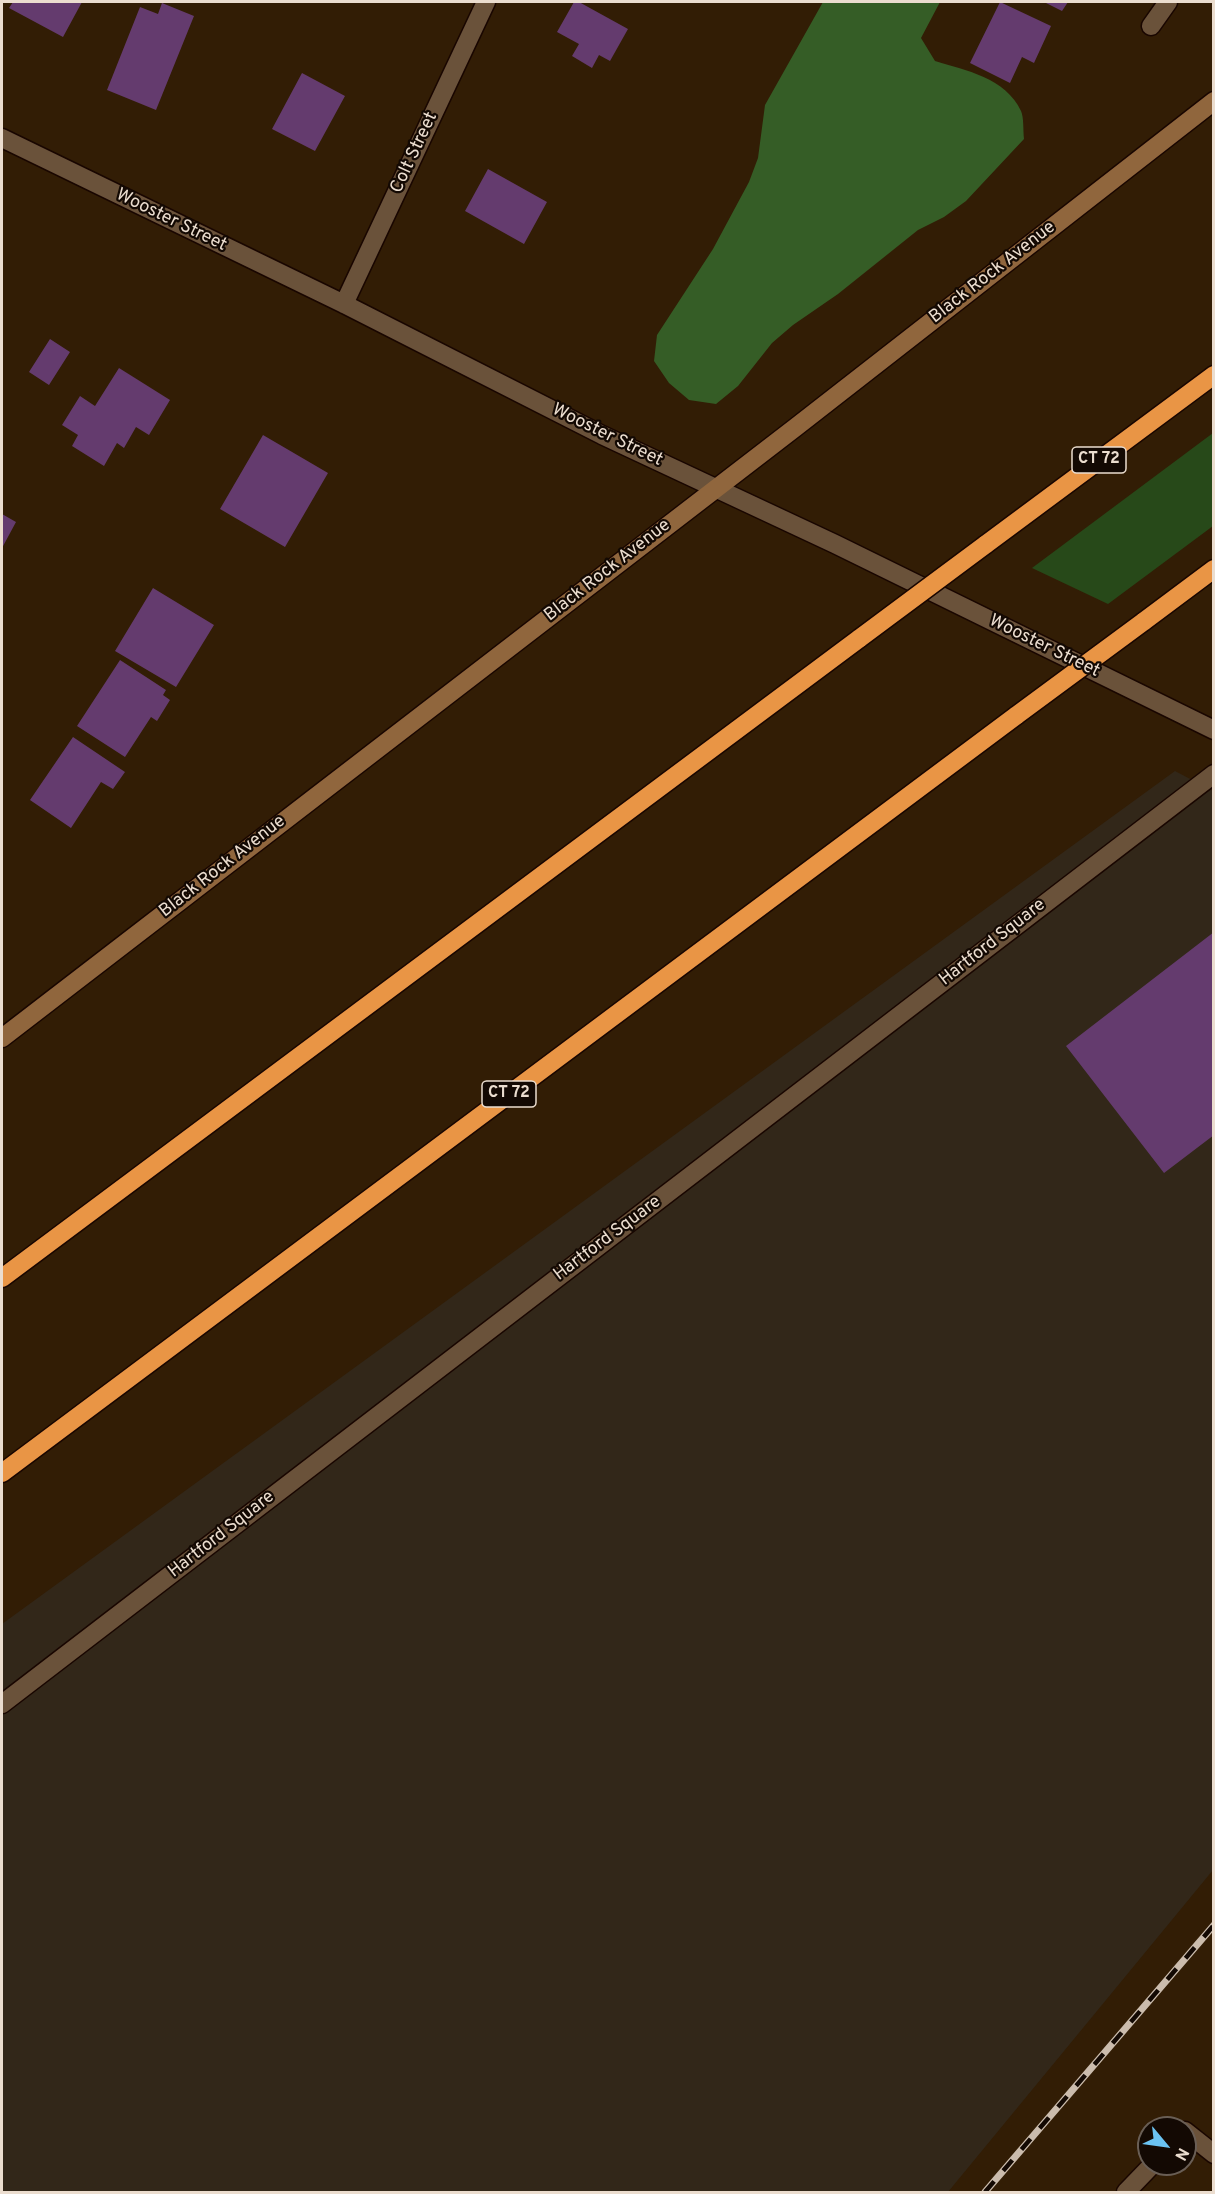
<!DOCTYPE html>
<html>
<head>
<meta charset="utf-8">
<style>
  body { margin:0 }
  #map { position:relative; width:1215px; height:2194px; overflow:hidden; background:#321d05; font-family:Overpass,sans-serif }
  canvas { display:block }
  .frame { position:absolute; inset:0; border:3px solid #ebddcf; pointer-events:none }
  .north { position:absolute; left:1137px; top:2116px; width:60px; height:60px; box-sizing:border-box; background:#130903; border:2px solid #695e55; border-radius:50%; rotate:119deg; font-size:16px; font-weight:700; line-height:24px; text-align:center; color:#ebddcf }
  .north::after { content:''; display:block; margin:auto; width:21px; height:27px; background:#6bc3f2; clip-path:polygon(50% 0,100% 100%,50% 72%,0 100%) }
</style>
</head>
<body>
<div id="map">
<canvas width="1215" height="2194"></canvas>
<div class="frame"></div>
<div class="north">N</div>
</div>
<script>
const ctx = document.querySelector('canvas').getContext('2d');
ctx.lineJoin = 'round';
function fill(path, color) { ctx.fillStyle = color; ctx.fill(path, 'evenodd'); }
function stroke(path, color, width, dash) { ctx.strokeStyle = color; ctx.lineWidth = width; ctx.lineCap = dash ? 'butt' : 'round'; ctx.setLineDash(dash || []); ctx.stroke(path); }
function write(font, color, halo, rows, align = 'center') {
  ctx.font = font + ' Overpass,sans-serif'; ctx.lineWidth = 4.5; ctx.setLineDash([]); ctx.textBaseline = 'middle'; ctx.strokeStyle = halo; ctx.fillStyle = color; for (const [text, x, y, turn = 0] of rows) {
    ctx.save(); ctx.translate(x, y); ctx.rotate((+turn || 0) * Math.PI / 180); ctx.textAlign = isNaN(turn) ? turn : align; if (halo) ctx.strokeText(text, 0, 0); ctx.fillText(text, 0, 0); ctx.restore();
  }
}
const industrial = new Path2D(`
  M1175,771L1213,791V1870L948,2192H2V1624Z`);
const green = new Path2D(`
  M1213,433V526L1108,604L1032,568Z`);
const forest = new Path2D(`
  M823,2H940L921,38L935,61C965,70 1006,78 1021,111C1024,118 1023,130 1024,139L966,201L944,217L918,230L838,294L793,325L772,343L738,386L716,404L689,400L669,383L654,361L657,335L713,249L749,182L758,158L765,105Z`);
const building = new Path2D(`
  M13,2H82L63,37L9,8Z
  M574,2H579L628,29L610,61L599,55L592,68L572,56L579,44L557,32Z
  M1000,2L1051,26L1034,63L1022,57L1010,83L970,63Z
  M1044,2H1068L1062,11Z
  M162,3L194,16L156,110L107,90L140,7L158,14Z
  M302,73L345,96L315,151L272,129Z
  M488,169L547,202L524,244L465,211Z
  M50,339L70,352L49,385L29,372Z
  M119,368L170,400L149,435L136,427L124,448L117,443L104,466L72,446L78,435L62,425L80,396L95,406Z
  M263,435L328,473L285,547L220,509Z
  M2,514L16,522L2,548Z
  M153,588L214,625L176,687L115,651Z
  M120,660L166,690L163,695L170,700L157,721L151,717L125,757L77,726Z
  M73,737L125,772L113,789L101,782L71,828L30,800Z
  M1214,932V1135L1164,1173L1066,1046Z`);
const lane = new Path2D(`
  M1185,2131L1214,2154
  M1126,2192L1153,2164`);
const street = new Path2D(`
  M1151,26L1168,2
  M2,138L344,304L602,435L835,544L1214,730
  M344,304L486,2
  M2,1704L1214,774`);
const secondary = new Path2D(`
  M2,1038L796,427L1214,101`);
const highway = new Path2D(`
  M985,545L1214,375
  M1143,622L1214,569
  M2,1278L860,638
  M2,1473L1017,715`);
const rail = new Path2D(`
  M985,2192L1214,1925`);
const highwayBridge = new Path2D(`
  M860,638L985,545
  M1017,715L1143,622`);
const shields = [
  [1099,460,54],
  [509,1094,54]
];
const shieldNames = [
  ["CT 72",1099,460],
  ["CT 72",509,1094]
];
const streetNames = [
  ["Colt Street",415,153,-65],
  ["Wooster Street",171,221,26],
  ["Black Rock Avenue",993,273,-38],
  ["Wooster Street",607,436,26],
  ["Black Rock Avenue",608,571,-38],
  ["Wooster Street",1044,647,26],
  ["Black Rock Avenue",223,867,-38],
  ["Hartford Square",993,943,-38],
  ["Hartford Square",608,1239,-37],
  ["Hartford Square",222,1535,-38]
];
fill(industrial, '#322719');
fill(green, '#274919');
fill(forest, '#355d26');
fill(building, '#643b6e');
stroke(lane, '#190600', 21);
stroke(street, '#190600', 21);
stroke(secondary, '#190600', 21);
stroke(highway, '#190600', 21);
stroke(lane, '#6a523a', 18);
stroke(street, '#6a523a', 18);
stroke(secondary, '#90663d', 18);
stroke(highway, '#e99545', 18);
stroke(rail, '#cbbcad', 7);
stroke(rail, '#130903', 4.5, [14]);
stroke(highwayBridge, '#190600', 21, []);
stroke(highwayBridge, '#e99545', 18);
for (const [x, y, w] of shields) { const box = new Path2D(); box.roundRect(x - w / 2, y - 13, w, 26, 4.5); ctx.fillStyle = '#130903'; ctx.fill(box); stroke(box, '#ebddcf', 1.5); }
write('bold 16px', '#ebddcf', null, shieldNames);
write('18px', '#ebddcf', '#130903', streetNames);
</script>
</body>
</html>
